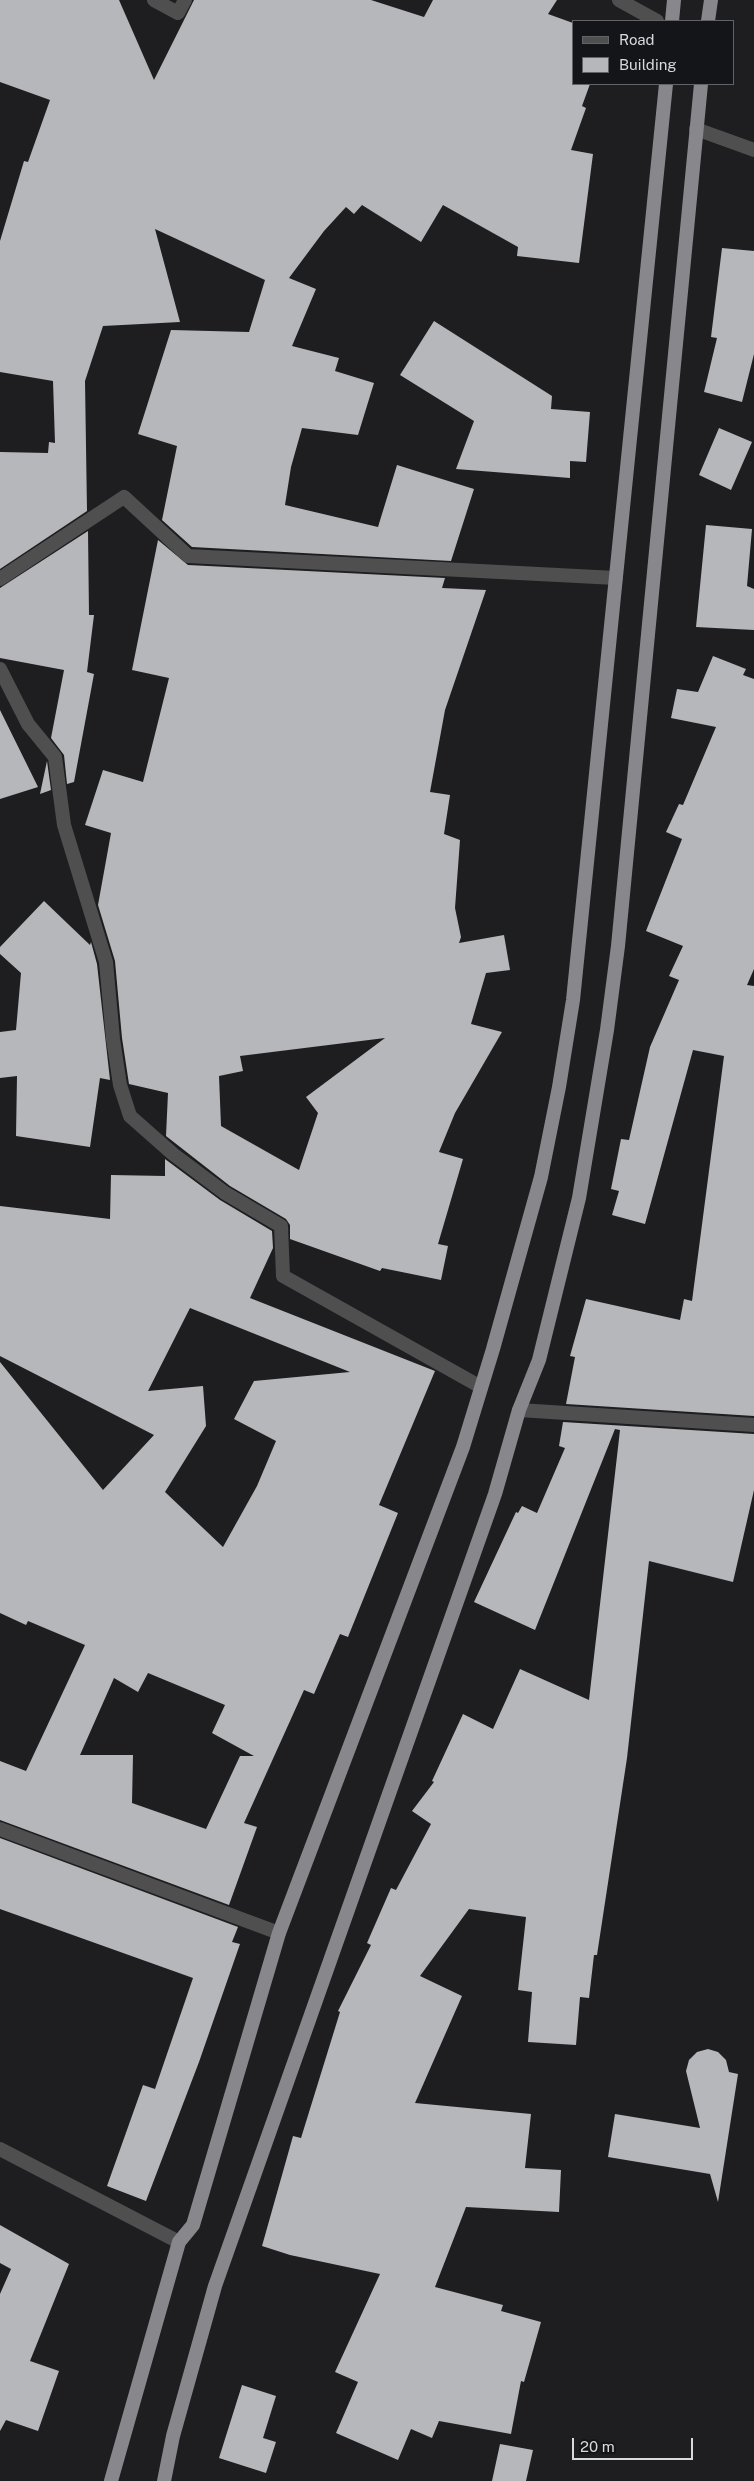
<!DOCTYPE html>
<html>
<head>
<meta charset="utf-8">
<style>
  body { margin:0 }
  #map { position:relative; width:754px; height:2481px; overflow:hidden; background:#1e1e21; font-family:"Public Sans",sans-serif }
  canvas { display:block }
  .legend { position:absolute; left:572px; top:20px; width:162px; height:65px; box-sizing:border-box; background:#141518; border:1px solid #626366; margin:0; padding:6px 9px; list-style:none; font-size:15px; color:#d8d9db }
  .legend li { display:flex; align-items:center; gap:10px; height:25px }
  .legend b { width:25px; border:1px solid #626366 }
  .scale { position:absolute; left:572px; top:2438px; width:121px; height:22px; box-sizing:border-box; border:2px solid #d8d9db; border-top:0; padding-left:6px; font-size:15px; line-height:18px; white-space:nowrap; color:#d8d9db; -webkit-text-stroke:4px #141518; paint-order:stroke }
</style>
</head>
<body>
<div id="map">
<canvas width="754" height="2481"></canvas>
<ul class="legend">
<li><b style="height:6px;background:#4f4f50"></b>Road</li>
<li><b style="height:14px;background:#b6b7bb"></b>Building</li>
</ul>
<div class="scale">20 m</div>
</div>
<script>
const ctx = document.querySelector('canvas').getContext('2d');
ctx.lineJoin = 'round';
function fill(path, color) { ctx.fillStyle = color; ctx.fill(path, 'evenodd'); }
function stroke(path, color, width, dash) { ctx.strokeStyle = color; ctx.lineWidth = width; ctx.lineCap = dash ? 'butt' : 'round'; ctx.setLineDash(dash || []); ctx.stroke(path); }
const building = new Path2D(`
  M0,0H119L154,80L194,0H371L424,17L433,0H557L548,14L573,23V84H590L582,106L586,108L571,150L593,154L579,263L517,256L518,247L443,205L421,242L362,205L354,214L346,207L324,231L289,278L316,289L292,346L339,358L335,371L374,383L358,435L302,428L291,467L285,505L378,527L397,465L474,489L451,561L192,547L162,520L177,446L138,434L171,330L249,332L265,280L155,229L180,322L103,326L85,381L87,511L0,569V452L48,453L49,442L55,443L53,381L0,372V241L24,161L28,162L50,100L0,82Z
  M722,248L754,251V354L742,402L704,392L717,338L711,337Z
  M434,321L552,396L551,409L590,412L586,462L570,461V478L456,469L474,421L400,375Z
  M719,428L752,442L731,490L699,475Z
  M706,525L752,529L747,586L754,589V630L696,627Z
  M88,531L89,615H94L87,672L94,674L74,782L67,784L64,755L51,738L64,670L0,658V588Z
  M158,540L188,565L445,578L442,588L486,590L445,710L430,792L450,795L444,834L460,840L455,908L461,937L459,943L504,935L510,970L486,973L471,1024L502,1032L455,1113L439,1152L463,1159L438,1244L448,1246L441,1280L382,1268L380,1271L290,1239V1225L286,1219L230,1186L166,1136L168,1093L129,1084L122,1038L115,961L98,905L111,833L85,825L103,770L143,782L169,678L132,670ZM385,1038L306,1097L318,1113L299,1170L221,1126L219,1076L243,1071L240,1056Z
  M713,656L746,669L743,675L754,679V969L747,985L754,986V1416L566,1404L575,1357L570,1356L586,1299L680,1320L684,1299L692,1301L724,1056L693,1050L645,1224L612,1215L619,1191L611,1189L621,1139L629,1140L650,1047L679,980L669,976L683,946L646,931L682,839L666,832L679,804L683,805L716,727L671,718L677,689L698,692Z
  M0,710L38,787L0,799Z
  M47,761L51,790L40,794Z
  M44,901L90,945L91,942L97,964L110,1080L100,1078L90,1147L16,1136L17,1076L0,1078V1032L16,1030L21,973L0,954V947Z
  M165,1159L220,1200L272,1231L273,1248L250,1298L435,1371L379,1505L398,1513L348,1637L340,1634L314,1694L304,1690L244,1823L257,1827L229,1905L0,1820V1761L26,1771L85,1645L28,1621L26,1625L0,1613V1362L103,1490L154,1435L0,1356V1206L110,1219L111,1175L165,1176ZM190,1308L350,1372L254,1381L234,1419L276,1441L257,1486L223,1547L165,1492L206,1426L203,1386L148,1391ZM148,1673L225,1705L212,1733L254,1756H240L206,1829L132,1803L133,1755H80L114,1678L138,1692Z
  M563,1422L754,1434V1490L733,1582L649,1561L627,1758L597,1955H594L589,1998L580,1997L576,2045L528,2042L532,1992L518,1990L526,1917L469,1909L420,1976L462,1996L415,2103L531,2114L525,2168L561,2170L559,2212L466,2207L435,2287L503,2305L501,2311L541,2322L524,2382L521,2381L511,2434L439,2421L432,2438L411,2429L398,2460L336,2433L358,2382L335,2372L380,2274L290,2255L262,2246L293,2136L301,2138L340,2012L338,2011L371,1945L367,1943L391,1888L396,1890L431,1824L412,1811L434,1782L432,1781L463,1714L493,1729L520,1669L589,1700L620,1430L615,1429L535,1630L474,1602L516,1512L518,1513L522,1506L537,1513L565,1448L559,1446Z
  M0,1838L238,1927L232,1942L240,1944L199,2062L146,2201L107,2186L143,2085L155,2089L193,1978L0,1909Z
  M708,2049L718,2052L726,2060L729,2072L738,2074L718,2202L710,2174L608,2157L615,2114L700,2128L686,2071L689,2060L697,2052Z
  M0,2225L69,2264L30,2361L59,2371L38,2431L6,2420L0,2431V2294L11,2269L0,2263Z
  M242,2385L276,2396L263,2438L276,2442L266,2473L219,2458Z
  M500,2444L533,2450L526,2481H492Z`);
const minor = new Path2D(`
  M154,0L178,13L185,0
  M619,0L657,21
  M696,129L754,150
  M0,579L124,497L188,556L616,578
  M0,669L28,724L55,757L64,825L106,962L113,1039L120,1085L130,1116L173,1154L225,1193L281,1226L283,1276L481,1387
  M519,1410L754,1425
  M0,1829L279,1933
  M0,2149L179,2242`);
const trunk = new Path2D(`
  M672,21L674,0
  M708,21L711,0
  M111,2481L179,2242L193,2225L279,1933L463,1447L493,1349L541,1177L559,1087L573,1000L666,84
  M164,2481L173,2436L215,2286L495,1494L519,1410L539,1360L579,1198L607,1030L618,946L701,84`);
fill(building, '#b6b7bb');
stroke(minor, '#4f4f50', 14);
stroke(trunk, '#88888c', 14);
</script>
</body>
</html>
